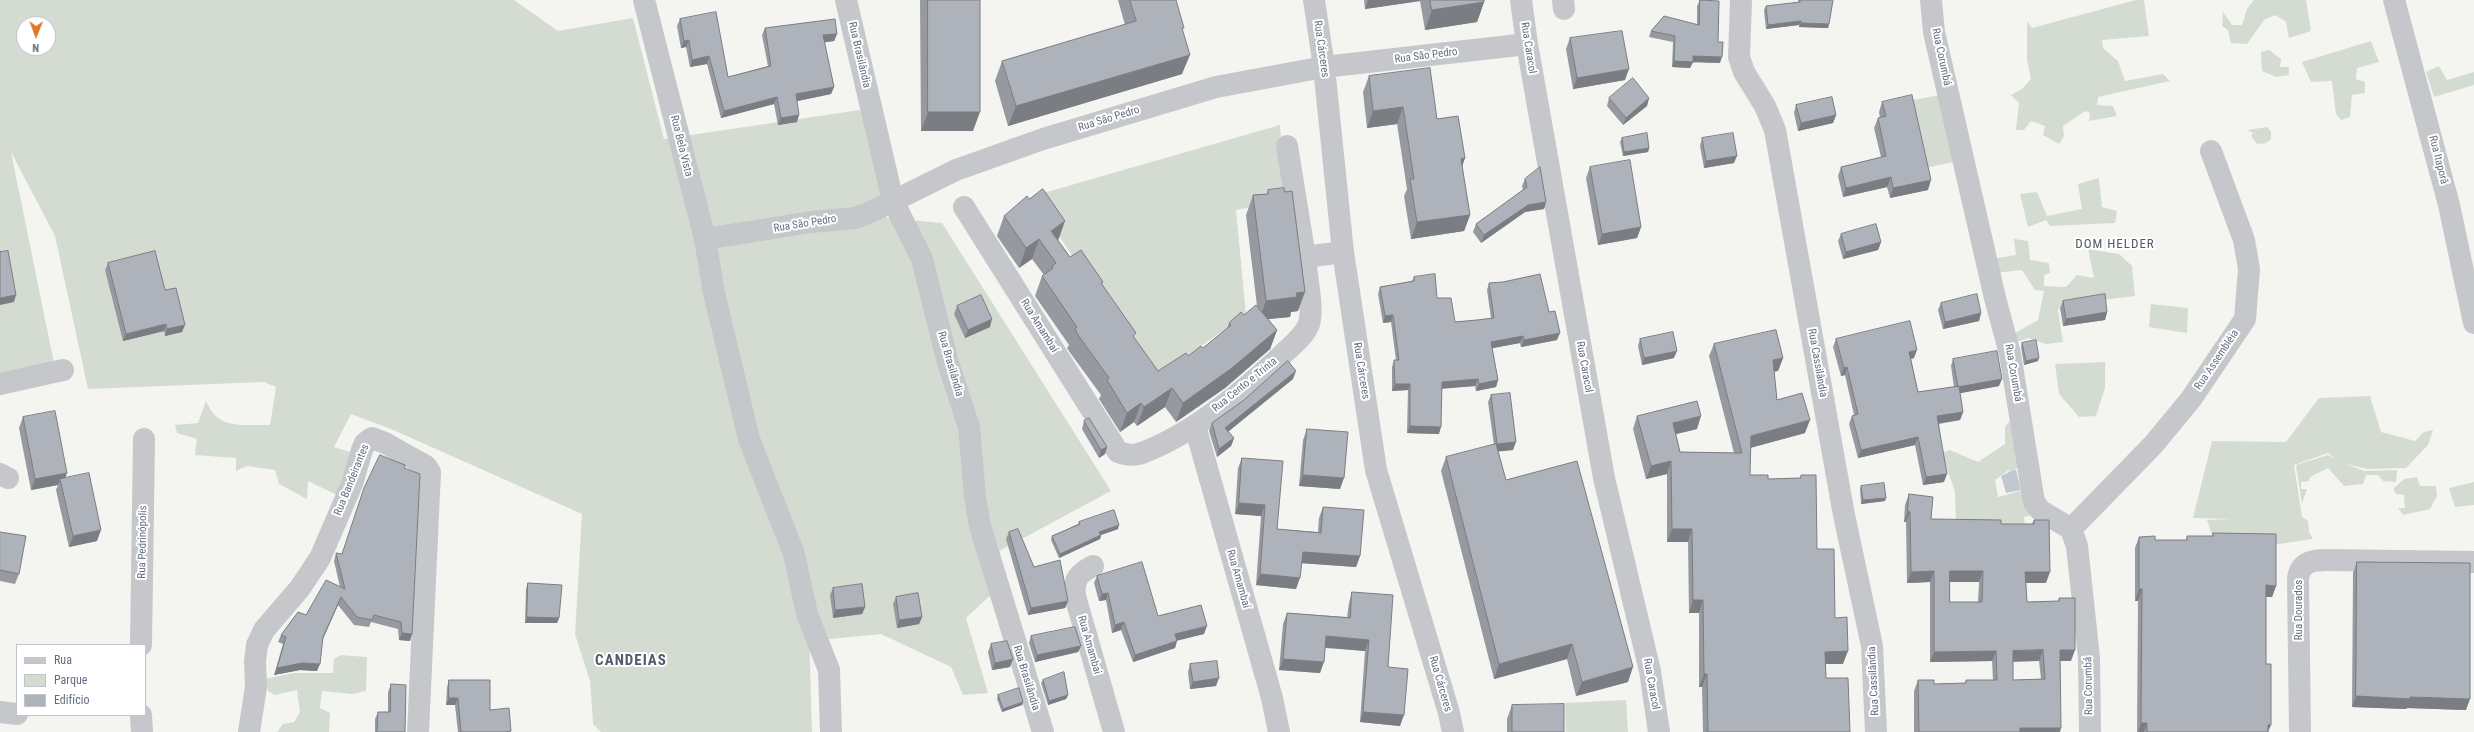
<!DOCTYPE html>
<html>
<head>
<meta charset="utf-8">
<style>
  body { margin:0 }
  #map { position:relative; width:2474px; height:732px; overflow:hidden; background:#f4f5f1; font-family:"Roboto Condensed",sans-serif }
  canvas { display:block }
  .legend { position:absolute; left:16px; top:644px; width:130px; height:72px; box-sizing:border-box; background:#fff; border:1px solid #c1c5cd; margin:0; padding:5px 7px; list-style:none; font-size:12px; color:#646e82 }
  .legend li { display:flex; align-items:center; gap:8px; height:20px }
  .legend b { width:20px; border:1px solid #c1c5cd }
  .north { position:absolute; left:16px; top:16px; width:40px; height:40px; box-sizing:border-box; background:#fff; border:1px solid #c1c5cd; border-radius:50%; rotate:181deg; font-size:11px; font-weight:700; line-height:16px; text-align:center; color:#646e82 }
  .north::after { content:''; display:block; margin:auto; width:14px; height:18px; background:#e17925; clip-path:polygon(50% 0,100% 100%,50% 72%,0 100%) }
</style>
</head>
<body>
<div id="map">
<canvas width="2474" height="732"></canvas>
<ul class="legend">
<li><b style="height:5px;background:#c5c7cb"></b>Rua</li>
<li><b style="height:11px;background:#d4dcd2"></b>Parque</li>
<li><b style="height:11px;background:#aeb2ba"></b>Edifício</li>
</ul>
<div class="north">N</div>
</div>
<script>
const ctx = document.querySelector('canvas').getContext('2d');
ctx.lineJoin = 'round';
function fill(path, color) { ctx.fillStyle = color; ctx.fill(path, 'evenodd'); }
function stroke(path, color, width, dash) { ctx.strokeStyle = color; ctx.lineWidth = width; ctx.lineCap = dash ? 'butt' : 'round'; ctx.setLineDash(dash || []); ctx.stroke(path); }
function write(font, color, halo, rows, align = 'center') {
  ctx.font = font + ' "Roboto Condensed",sans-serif'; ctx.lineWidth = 4; ctx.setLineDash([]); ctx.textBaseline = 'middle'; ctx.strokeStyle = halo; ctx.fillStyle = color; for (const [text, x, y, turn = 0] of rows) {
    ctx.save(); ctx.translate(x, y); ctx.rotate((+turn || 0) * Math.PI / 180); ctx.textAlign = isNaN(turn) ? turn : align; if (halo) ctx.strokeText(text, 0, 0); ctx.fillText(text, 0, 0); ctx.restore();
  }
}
const green = new Path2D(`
  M0,0H514L558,31L633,18L664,139L873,108L887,218L942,223L1111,491L990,556L996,590L966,618L988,693L963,695L951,667L881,634L821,640L809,628L812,732H601L593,724L590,681L575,634L582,514L391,429L351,414L334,447L350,452L339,496L308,481L307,499L279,484L275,470L247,466L236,471V458L195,455L197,439L177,433L175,425L198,423L206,401C219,431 241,424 270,425L276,387L264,382L88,389L55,236L11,152L55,368L0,378ZM24,24H48V48H24Z
  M2136,0H2144L2149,36L2102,40L2103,48L2118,61L2125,81L2163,74L2170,81L2098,97L2097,105L2113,106L2117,116L2089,121L2090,113L2085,111L2063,126L2064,136L2059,144L2043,135L2045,126L2031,121L2024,130H2016L2019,103L2011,95L2022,89L2031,79L2027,60V21L2032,28Z
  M2254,0H2306L2311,31L2289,38L2286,22L2275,15L2264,20L2247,44L2231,43L2228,30L2222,26L2223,12L2232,25H2242L2247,9Z
  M2371,41L2379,62L2357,68L2356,79L2365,82V93L2352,95L2350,117L2341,120L2336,114L2332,81L2311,82L2302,62Z
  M2269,50L2281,59L2280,67H2289V75L2276,77L2262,71L2261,52Z
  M2439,66L2447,80L2474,72V85L2434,97L2426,72Z
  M1946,94L1962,160L1925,168L1907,101Z
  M1280,125L1285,200L1236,210L1246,315L1153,379L1033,196Z
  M2267,127L2271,132V139L2266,143L2257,144L2251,136L2253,133L2247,130Z
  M2099,178L2102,207L2117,211L2115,223L2050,226L2046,220L2028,227L2020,194L2037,192L2047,216L2082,209L2078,184Z
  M2014,239L2028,241L2030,260L2049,263L2050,273L2044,275V286L2066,287L2077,275L2094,278L2088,249L2119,254L2132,266L2135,296L2061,305L2058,310L2063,342L2046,344L2028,338L2017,342L2015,333L2038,320L2044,291L2035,290L2022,270L1995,273L1992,259L2016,255Z
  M2151,304L2188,308L2187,333L2149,327Z
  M2105,362V388L2096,416L2079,417L2059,394L2055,364Z
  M2370,396L2381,432L2415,441L2424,432L2433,430L2428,445L2406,468L2368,469L2345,464L2365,471L2397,470L2396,482L2383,481L2378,475H2366L2363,484L2344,486L2328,468L2310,477L2309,481L2301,482V489H2307L2302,504L2296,465L2328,455L2337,460L2328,453L2294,465L2302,517L2308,521L2309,532L2313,539L2272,545L2215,544L2207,520L2232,519L2193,518L2212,441L2286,442L2319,398Z
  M2017,411L2024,464L2008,473L2010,469L1995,480L1998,497L2024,490L2034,515L2024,517L2025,527L1956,526L1955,491L1941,453L1950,450L1978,462L2005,444V427Z
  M2417,477L2420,486H2436L2437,496L2430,509L2403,515L2398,508H2405L2404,495L2396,494L2393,489L2404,479Z
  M2474,482V505L2455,507L2449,488Z
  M341,655L367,657L366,691L352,694L322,691L320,708L330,713L329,732H277L283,724L294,722L300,712L297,690L275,695L268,691L265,679L293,673H333L334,659Z
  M1626,700L1628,732H1566L1565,703Z`);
const water = new Path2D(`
  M2016,469L2021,490L2006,493L2001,476Z`);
const minor = new Path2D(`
  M644,0L705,239L714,293L749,439L794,554L807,614L829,670L831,732
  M846,0L893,201L922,259L948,363L969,427L975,497L980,526L1043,732
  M1314,0L1324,67L1343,252L1376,470L1449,713L1453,732
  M1521,0L1527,44L1604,478L1650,671L1659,732
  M1563,0L1564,9
  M1741,0L1739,57L1744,72L1765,106L1775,130L1844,515L1872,646L1876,732
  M1931,0L1934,32L1995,298L2010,354L2034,502L2041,511L2071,529L2077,546L2089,658L2090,732
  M2394,0L2449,205L2474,323
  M1287,146L1305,257
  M964,207L1118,452C1127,455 1133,456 1142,453C1194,433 1241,393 1281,356C1291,346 1304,337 1309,324C1314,308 1306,275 1305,257L1343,252
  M705,239L811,222L855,218L871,212L956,170L1043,139L1216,87L1324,67L1527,44
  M0,384L63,370
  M1195,426L1272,698L1279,732
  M0,474L8,478
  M2071,529L2153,445L2191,399L2245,319L2249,269L2244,240L2211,151
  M1093,566C1079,573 1073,579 1075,596L1114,732
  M141,645L144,439
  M0,712L17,714
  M141,715L142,732
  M249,732L256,687L255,661L257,645L264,630L300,588L320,558L352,484L362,450L365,443L372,438L385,443L426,466L430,472L418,732
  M2300,732L2298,579C2300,562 2312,560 2327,560L2474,562`);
const wall = new Path2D(`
  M920,0H980L973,131H921Z
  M1118,0H1176L1183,31L1182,74L1008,126L995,81L1002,61L1125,25Z
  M1364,0H1484V2L1477,22L1425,30L1420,1L1365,9Z
  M1700,0L1718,42L1720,63L1693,62L1690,68L1672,67L1673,42L1649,37L1651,31L1697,24V6Z
  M1799,0L1829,24L1828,28L1799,27V25L1766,29L1764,10L1766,6L1798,3Z
  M680,19L728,77L768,66L762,35L765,28L837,34L834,41L824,42L834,87L831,94L797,101V122L778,125L774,104L721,118L707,64L690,67L686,47L681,48L677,26Z
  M1570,38L1625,80L1573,89L1566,49Z
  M1369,76L1437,119L1465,158L1462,166L1470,215L1464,231L1411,239L1404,196L1407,189L1397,124L1367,128L1363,92Z
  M1609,98H1649L1647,106L1623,125L1607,106Z
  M1882,102L1928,190L1890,198L1887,187L1843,197L1838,176L1841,167L1881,157L1874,128L1878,118H1880L1879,112Z
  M1796,105L1836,115L1833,123L1798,131L1794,113Z
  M1622,138L1649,148L1648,152L1623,156L1620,142Z
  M1702,138L1734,163L1704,168L1700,146Z
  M1590,167L1641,227L1637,238L1598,245L1586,178Z
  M1525,179L1546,202L1544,209L1525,212L1481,243L1473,232L1476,224L1523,190L1522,186Z
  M1268,190L1298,311L1291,312L1290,317L1268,319L1277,330L1270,349L1225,388L1176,422L1165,407L1137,426L1134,422L1120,432L1099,399L1101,395L1071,354L1067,348L1069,345L1035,296L1042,276L1044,275L1032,259L1019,268L997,236L1004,216L1058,240L1070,257L1103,282L1102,284L1134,338L1158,371L1203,348L1227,329L1229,323L1244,315L1257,306L1246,215L1253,195L1267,194Z
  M1841,234L1881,242L1878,250L1843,259L1838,241Z
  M108,263L165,290L182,332L165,336L164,331L123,341L105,270Z
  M1414,277L1437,298L1455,322L1477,320L1491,318L1487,290L1489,283L1549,312L1557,340L1521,347L1520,343L1492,348L1498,380L1496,387L1476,391L1475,386L1442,388L1439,434L1407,433L1408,390L1392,391V367L1394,360H1396L1391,322L1383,323L1378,294L1380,287L1412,281Z
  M2063,301L2107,312L2105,320L2063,326L2060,308Z
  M1941,303L1981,313L1979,321L1943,329L1938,310Z
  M957,306L990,327L965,338L954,314Z
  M1640,339L1674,358L1642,365L1638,346Z
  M1836,339L1914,358L1911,359L1918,392L1954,387L1951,366L1953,359L1999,386L1960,393L1963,412L1960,420L1939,424L1944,482L1923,485L1915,445L1858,458L1849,424L1852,416L1854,415L1845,375L1841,376L1833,347Z
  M2022,343L2038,361L2024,365L2021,347Z
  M1714,344L1783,358L1778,371H1774L1777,400L1805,433L1750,448V475L1768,479L1800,478L1801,475L1817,549L1835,618L1843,664H1825L1826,678L1850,732H1703L1702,687H1699V613H1689L1688,542H1667V474L1646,479L1633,429L1637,416L1697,429L1676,434L1680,452L1734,453L1709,356Z
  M1293,379L1228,431L1234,438L1231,446L1217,457L1209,431L1212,423Z
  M1491,395L1513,450L1498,451L1506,480L1628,682L1576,696L1567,659L1494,679L1441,471L1446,457L1494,445L1488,402Z
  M23,417L65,478L97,541L69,547L56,490L58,485L31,490L19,428Z
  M1084,421L1107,447L1105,454L1099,458L1082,429Z
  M1307,429L1340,489L1299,486L1303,440Z
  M1242,458L1277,529L1318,532L1319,518L1323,507L1360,556L1356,567L1302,563L1296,589L1256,585L1261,516L1235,514L1238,468Z
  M404,468L412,634L410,641L399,640L398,629L371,622L369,627L354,625L338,605L323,639L317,671L300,670L274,675L283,644L278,642L281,635L306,615L340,587L334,561L336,553L342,554Z
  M1861,486L1885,501L1861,504L1860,489Z
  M1909,494L1931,519L2001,524H2032L2034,520L2046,583H2026L2027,602L2058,601L2059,598L2071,661H2060V732H1914V691L1918,680L1934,684L1965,683L1966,680H1993L1992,661L1930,662V582L1907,583L1906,522H1904L1905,505ZM1950,582H1979L1978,602H1950ZM2013,661H2039L2041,679L2013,680Z
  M1079,522L1118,529L1101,535L1100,539L1059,558L1051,540L1052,536L1078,524Z
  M0,532L19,574L15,584L0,581Z
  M1009,532L1034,567L1068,601L1065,608L1028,615L1006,539Z
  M2213,533L2276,586L2272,597H2266V664L2268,732H2137L2138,601H2135V548L2139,537L2155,540H2186L2187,536H2212Z
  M2357,562L2466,710L2407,708L2406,709L2352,707L2353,573Z
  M1097,576L1158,616L1204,634L1177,640L1175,648L1133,662L1121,630L1112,633L1106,600L1099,601L1094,583Z
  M528,583L559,618L557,623H525L526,589Z
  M833,588L865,607L862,614L833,618L830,595Z
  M1352,592L1388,667L1400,726L1360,722L1365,651L1325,648L1320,673L1279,670L1283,624L1287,613L1347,617L1349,603Z
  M896,597L922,617L919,624L897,628L893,604Z
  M1031,636L1081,646L1078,652L1035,662L1029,643Z
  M991,644L1010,667L992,670L988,652Z
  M1190,664L1216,686L1190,689L1188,672Z
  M449,680L490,710L511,732H458L455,705H446L447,687Z
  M1043,680L1068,695L1066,699L1048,705L1041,683Z
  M391,684L405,732H375V719L378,712H388V692Z
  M998,695L1023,702L1022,705L1002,712L997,699Z
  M1512,705L1564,732H1507V719Z`);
const shadedWall = new Path2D(`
  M1368,0H1421L1420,1L1365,9Z
  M1484,2L1477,22L1425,30L1432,10Z
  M1801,21L1799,25L1766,29L1768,25Z
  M1801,23L1829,24L1828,28L1799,27Z
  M837,34L834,41L820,43L823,35Z
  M689,40L686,47L681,48L684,41Z
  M1190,55L1182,74L1008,126L1016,106Z
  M709,56L707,64L690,67L692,60Z
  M1693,56L1722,57L1720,63L1691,62Z
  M1674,61L1693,62L1690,68L1672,67Z
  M1629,69L1625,80L1573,89L1577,78Z
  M834,87L831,94L793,102L796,94Z
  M777,97L774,104L721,118L724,111Z
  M1649,98L1647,106L1623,125L1626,118Z
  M1403,107L1397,124L1367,128L1373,111Z
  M928,112H980L973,131H921Z
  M799,115L797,122L778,125L781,118Z
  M1836,115L1833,123L1798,131L1801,123Z
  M1649,148L1648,152L1623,156L1624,152Z
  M1737,156L1734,163L1704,168L1706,161Z
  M1465,158L1459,175L1461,159Z
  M1891,177L1887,187L1843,197L1846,188Z
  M1931,180L1928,190L1890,198L1893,188Z
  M1546,202L1544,209L1525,212L1481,243L1484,235L1528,205Z
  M1470,215L1464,231L1411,239L1417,222Z
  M1065,221L1058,241L1051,231Z
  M1641,227L1637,238L1598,245L1602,234Z
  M1039,239L1032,259L1019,268L1026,248Z
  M1881,242L1878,250L1843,259L1846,252Z
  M1305,292L1298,311L1291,312L1290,317L1259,320L1266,301L1296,293Z
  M16,295L14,302L0,305V298Z
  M2107,312L2105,320L2063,326L2066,319Z
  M1981,313L1979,321L1943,329L1945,322Z
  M1393,315L1391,322L1383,323L1385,316Z
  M992,319L990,327L965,338L968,330Z
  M166,324L164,331L123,341L126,334Z
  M185,325L182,332L165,336L167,329Z
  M1277,330L1270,349L1225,388L1176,422L1183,403Z
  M1560,333L1557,340L1521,347L1524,340Z
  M1523,336L1520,343L1488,349L1491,342Z
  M1917,350L1914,358L1906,360L1909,352Z
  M1677,351L1674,358L1642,365L1644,358Z
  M1783,358L1778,371L1768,373L1773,360Z
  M2039,358L2038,361L2024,365L2026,361Z
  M1847,367L1845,375L1841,376L1844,368Z
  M1296,371L1293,379L1223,436L1225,428Z
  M1478,379L1475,386L1440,389L1442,382Z
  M2002,379L1999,386L1956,394L1958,387Z
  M1498,380L1496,387L1476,391L1479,384Z
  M1395,384H1410L1408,390L1392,391Z
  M1172,388L1165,407L1137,426L1144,407Z
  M1141,403L1134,422L1120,432L1127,413Z
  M1963,412L1960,420L1934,424L1937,416Z
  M1701,416L1697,429L1668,436L1673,423Z
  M1810,420L1805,433L1746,449L1751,436Z
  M1410,426L1441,427L1439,434L1407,433Z
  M1918,437L1915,445L1858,458L1861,450Z
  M1234,438L1231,446L1217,457L1219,449Z
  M1516,442L1513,450L1494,452L1497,444Z
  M1107,447L1105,454L1099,458L1101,450Z
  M1671,461L1667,474L1646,479L1651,466Z
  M67,473L63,484L60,479L58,485L31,490L35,479Z
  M1947,474L1944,482L1923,485L1926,477Z
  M1303,475L1344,478L1340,489L1299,486Z
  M1886,498L1885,501L1861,504L1863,500Z
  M1239,503L1265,505L1261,516L1235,514Z
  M1908,511L1910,512L1906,522H1904Z
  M1119,525L1118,529L1098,536L1099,532Z
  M1672,529H1692L1688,542H1667Z
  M101,530L97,541L69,547L73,536Z
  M1101,535L1100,539L1059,558L1060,554Z
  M1303,552L1360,556L1356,567L1299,563Z
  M1934,571L1930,582L1907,583L1911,572Z
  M1950,571H1983L1979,582H1946Z
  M2025,572H2050L2046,583H2021Z
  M1260,574L1300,578L1296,589L1256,585Z
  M2266,585L2276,586L2272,597H2262Z
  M2139,589H2142L2138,601H2135Z
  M1108,593L1106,600L1099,601L1102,594Z
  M341,597L338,605L320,645L323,637Z
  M1693,600H1703L1699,613H1689Z
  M1068,601L1065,608L1028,615L1031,608Z
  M865,607L862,614L833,618L835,610Z
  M527,617L559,618L557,623H525Z
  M922,617L919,624L897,628L899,620Z
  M1124,622L1121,630L1112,633L1115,625Z
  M1207,626L1204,634L1172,642L1175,634Z
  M402,633L412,634L410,641L399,640Z
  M1326,636L1369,640L1365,651L1322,647Z
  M1177,641L1175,648L1133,662L1135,655Z
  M1572,644L1567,659L1494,679L1499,664Z
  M1081,646L1078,652L1035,662L1037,655Z
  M2043,650L2039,661L2009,662L2013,651Z
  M2060,650H2075L2071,661H2056Z
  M1848,651L1843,664H1821L1825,652Z
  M1996,651L1992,661L1930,662L1934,652Z
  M1013,659L1010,667L992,670L995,663Z
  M1283,659L1324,662L1320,673L1279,670Z
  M302,663L320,664L317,671L300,670L274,675L277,668Z
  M1633,667L1628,682L1576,696L1582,682Z
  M1704,674H1707L1702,687H1699Z
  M1219,678L1216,686L1190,689L1193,682Z
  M1068,695L1066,699L1048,705L1049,701Z
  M2356,696L2410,697L2470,699L2466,710L2407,708L2406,709L2352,707Z
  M449,698H458L455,705H446Z
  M1023,702L1022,705L1002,712L1003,709Z
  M1363,712L1404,715L1400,726L1360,722Z
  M2141,723H2147L2144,732H2138Z
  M2268,725H2271L2268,732H2265Z
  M2020,728H2061L2060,732H2019Z`);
const building = new Path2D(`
  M928,0H980V112H928Z
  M1130,0H1176L1184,28H1182L1190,55L1016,106L1002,61L1136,21Z
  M1430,0H1484V2L1432,10Z
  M1700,0L1719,1L1718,42H1723L1722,57L1693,56V62L1674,61L1675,36L1651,31L1664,16L1699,25Z
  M1799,0H1833L1829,24L1801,23V21L1768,25L1766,6L1800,2Z
  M716,12L728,77L771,66L765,28L835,19L837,34L823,35L834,87L796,94L799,115L781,118L777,97L724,111L709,56L692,60L689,40L684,41L680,19Z
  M1622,31L1629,69L1577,78L1570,38Z
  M1430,68L1437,119L1458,116L1465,158L1461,159L1470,215L1417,222L1410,179H1414L1403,107L1373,111L1369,76Z
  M1633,78L1649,98L1626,118L1609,98Z
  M1912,95L1931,180L1893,188L1891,177L1846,188L1841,167L1886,156L1878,118L1886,116L1882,102Z
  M1832,97L1836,115L1801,123L1796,105Z
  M1647,133L1649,148L1624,152L1622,138Z
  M1733,133L1737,156L1706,161L1702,138Z
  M1630,160L1641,227L1602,234L1590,167Z
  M1540,167L1546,202L1528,205L1484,235L1476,224L1527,187L1525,179Z
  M1284,188L1285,192L1292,191L1305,292L1296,293L1297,297L1266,301L1253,195L1268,194V190Z
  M1043,189L1065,221L1051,231L1070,257L1081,250L1103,282L1101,283L1136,333L1133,336L1158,371L1186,353L1188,356L1201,346L1203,348L1231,325L1229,323L1241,312L1244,315L1256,305L1277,330L1232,368L1183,403L1172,388L1144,407L1141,403L1127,413L1107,380L1109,378L1078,335L1075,329L1077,327L1042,276L1053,268L1052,266L1056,263L1039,239L1026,248L1004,216L1027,196L1029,199Z
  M1876,224L1881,242L1846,252L1841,234Z
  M8,251L16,295L0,298V252Z
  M155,251L165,290L176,288L185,325L167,329L166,324L126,334L108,263Z
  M1435,274L1437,298H1451L1455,322L1477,320L1494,318L1489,283L1503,282L1540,274L1549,312L1555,311L1560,333L1524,340L1523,336L1491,342L1498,380L1479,384L1478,379L1442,382L1441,427L1410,426V384H1395L1394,360H1399L1393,315L1385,316L1380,287L1414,281V277Z
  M1977,294L1981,313L1945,322L1941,303Z
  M2105,294L2107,312L2066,319L2063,301Z
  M981,295L992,319L968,330L957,306Z
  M1910,321L1917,350L1909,352L1918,392L1959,386L1963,412L1937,416L1947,474L1926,477L1918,437L1861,450L1852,416L1858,414L1847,367L1844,368L1836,339Z
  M1776,330L1783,358L1773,360L1777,400L1802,393L1810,420L1751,436L1750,475H1768V479L1801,478V475H1816L1817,549H1834L1835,618L1847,617L1848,651L1825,652L1826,678H1848L1850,732H1708L1707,674H1704L1703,600H1693L1692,529H1672L1671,461L1651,466L1637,416L1697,401L1701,416L1673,423L1680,452L1742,453L1714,344Z
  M1673,332L1677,351L1644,358L1640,339Z
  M2036,340L2039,358L2026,361L2022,343Z
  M1997,351L2002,379L1958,387L1953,359Z
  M1288,361L1296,371L1225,428L1234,438L1219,449L1212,423L1244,400Z
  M1510,393L1516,442L1497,444L1491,395Z
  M55,411L67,473L35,479L23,417Z
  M1089,418L1107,447L1101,450L1084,421Z
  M1307,429L1348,432L1344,478L1303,475Z
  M1496,444L1506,480L1577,461L1633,667L1582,682L1572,644L1499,664L1446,457Z
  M380,455L405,465L404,468L420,474L412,634L402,633L401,622L374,615L372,620L357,617L341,597L323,637L320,664L302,663L277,668L286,637L281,635L298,612L306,615L326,580L345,589L336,553L342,554L364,488Z
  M1242,458L1283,461L1277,529L1321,533L1323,507L1364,510L1360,556L1303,552L1300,578L1260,574L1265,505L1239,503Z
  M89,473L101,530L73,536L60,479Z
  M1884,483L1886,498L1863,500L1861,486Z
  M1909,494L1933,497L1931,519L2001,520V524H2034V520H2049L2050,572H2025L2027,602L2059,601V598H2075V650H2060L2061,728H2020V732H1919L1918,680H1934V684L1966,683V680H1997L1996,651L1934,652V571L1911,572L1910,512L1908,511ZM1950,571H1983L1982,602H1950ZM2043,650L2045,679L2013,680V651Z
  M1114,510L1119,525L1099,532L1101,535L1060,554L1052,536L1080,524L1079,522Z
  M1018,529L1034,567L1060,560L1068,601L1031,608L1009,532Z
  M0,532L26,536L19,574L0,570Z
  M2213,533L2276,534V586L2266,585V664H2271V725H2268V732H2147V723H2141L2142,589H2139V537L2155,536V540H2187V536H2213Z
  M1142,562L1158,616L1201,605L1207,626L1175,634L1177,641L1135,655L1124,622L1115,625L1108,593L1102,594L1097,576Z
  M2357,562L2470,563V699L2410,697V699L2356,696Z
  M528,583L562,585L559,618L527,617Z
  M862,584L865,607L835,610L833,588Z
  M1352,592L1393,595L1388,667L1408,669L1404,715L1363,712L1369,640L1326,636L1324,662L1283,659L1287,613L1350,618Z
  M918,593L922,617L899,620L896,597Z
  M1075,627L1081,646L1037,655L1031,636Z
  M1007,641L1013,659L995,663L991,644Z
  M1217,661L1219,678L1193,682L1190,664Z
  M1064,672L1068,695L1049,701L1043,680Z
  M449,680H490V710L509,708L511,731L505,732H461L458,698H449Z
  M391,684L406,685L405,732H377L378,712H390Z
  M1019,688L1023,702L1003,709L998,695Z
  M1564,704V732H1512V705Z`);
const streetNames = [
  ["Rua Caracol",1528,48,81],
  ["Rua Cárceres",1321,49,82],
  ["Rua Brasilândia",859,55,77],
  ["Rua São Pedro",1426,56,-7],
  ["Rua Corumbá",1941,57,78],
  ["Rua São Pedro",1109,119,-17],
  ["Rua Bela Vista",681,146,76],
  ["Rua Itaporã",2438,160,76],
  ["Rua São Pedro",805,224,-9],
  ["Rua Amambaí",1039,326,58],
  ["Rua Assembléia",2217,360,-56],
  ["Rua Cassilândia",1817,363,80],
  ["Rua Brasilândia",950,364,74],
  ["Rua Caracol",1584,367,80],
  ["Rua Cárceres",1361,371,81],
  ["Rua Corumbá",2013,373,80],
  ["Rua Cento e Trinta",1245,385,-39],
  ["Rua Bandeirantes",352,480,-68],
  ["Rua Pedrinópolis",143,542,-89],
  ["Rua Amambaí",1238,579,74],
  ["Rua Dourados",2299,610,-90],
  ["Rua Amambai",1089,645,74],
  ["Rua Brasilândia",1026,678,73],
  ["Rua Cassilândia",1874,681,-93],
  ["Rua Cárceres",1440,684,74],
  ["Rua Caracol",1651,684,80],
  ["Rua Corumbá",2089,686,-91]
];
const quarterNames = [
  ["DOM HELDER",2115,245]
];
const districtNames = [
  ["CANDEIAS",631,661]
];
fill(green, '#d4dcd2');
fill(water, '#c1c8cf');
stroke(minor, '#c5c7cb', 22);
fill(wall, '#9699a0');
fill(shadedWall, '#7a7d82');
fill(building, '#aeb2ba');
stroke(building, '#7a7d82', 1);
write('11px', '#646e82', '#fff', streetNames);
ctx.letterSpacing = '1px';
write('13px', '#525967', '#fff', quarterNames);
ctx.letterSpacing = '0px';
ctx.letterSpacing = '1px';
write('bold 15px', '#525967', '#fff', districtNames);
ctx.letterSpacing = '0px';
</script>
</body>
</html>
